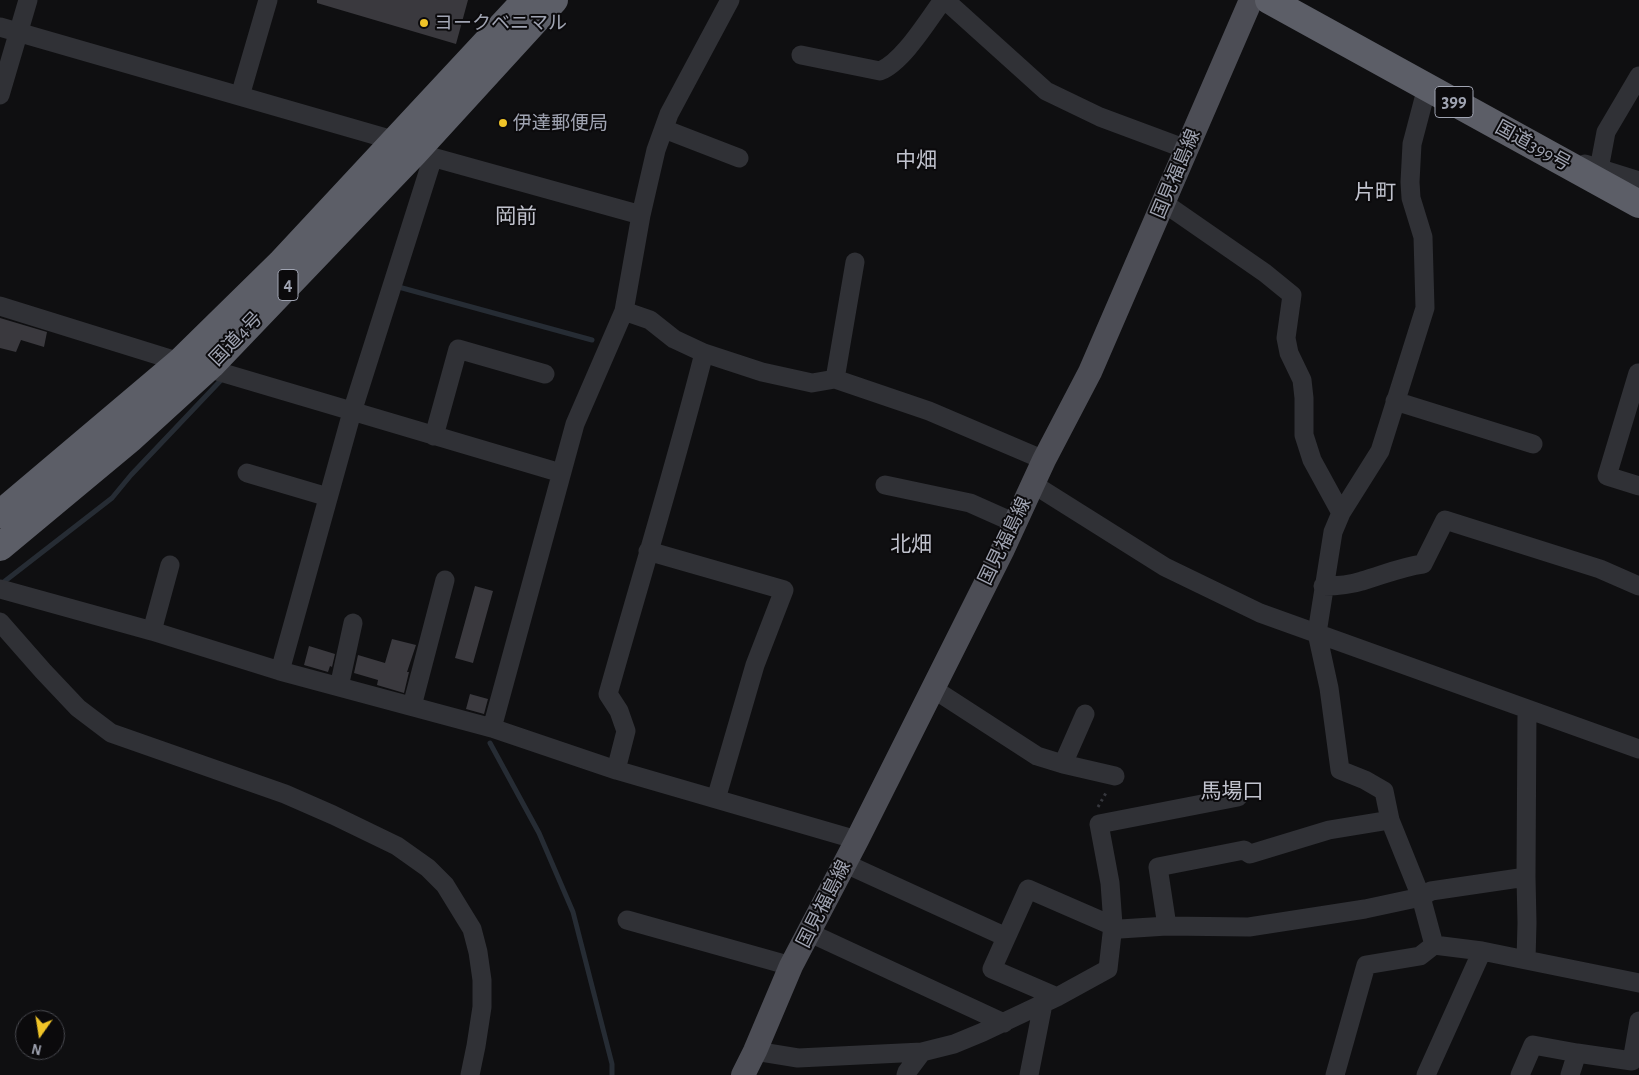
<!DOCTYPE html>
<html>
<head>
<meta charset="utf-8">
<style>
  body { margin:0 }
  #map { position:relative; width:1639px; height:1075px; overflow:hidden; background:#0f0f11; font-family:"Alegreya Sans",sans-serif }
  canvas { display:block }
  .north { position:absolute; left:15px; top:1010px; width:50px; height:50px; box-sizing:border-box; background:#0b0a0c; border:1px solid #47484e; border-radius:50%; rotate:193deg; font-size:14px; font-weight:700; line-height:20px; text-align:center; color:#a0a4b2 }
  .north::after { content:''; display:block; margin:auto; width:18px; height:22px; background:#f0c428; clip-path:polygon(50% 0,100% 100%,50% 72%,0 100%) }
</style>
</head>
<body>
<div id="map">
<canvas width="1639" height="1075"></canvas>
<div class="north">N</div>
</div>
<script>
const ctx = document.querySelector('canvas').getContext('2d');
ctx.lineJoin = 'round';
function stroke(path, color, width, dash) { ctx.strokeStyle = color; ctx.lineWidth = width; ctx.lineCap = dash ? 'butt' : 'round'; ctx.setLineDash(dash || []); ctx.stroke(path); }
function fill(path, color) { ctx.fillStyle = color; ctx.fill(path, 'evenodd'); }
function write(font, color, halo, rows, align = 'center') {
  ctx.font = font + ' "Alegreya Sans","Noto Sans JP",sans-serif'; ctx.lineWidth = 4; ctx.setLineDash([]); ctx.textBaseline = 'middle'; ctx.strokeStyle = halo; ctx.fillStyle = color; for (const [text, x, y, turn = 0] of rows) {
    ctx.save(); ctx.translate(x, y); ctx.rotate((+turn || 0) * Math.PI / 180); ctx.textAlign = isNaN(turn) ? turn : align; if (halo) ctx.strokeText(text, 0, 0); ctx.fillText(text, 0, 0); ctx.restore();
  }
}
const stream = new Path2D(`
  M395,286L592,340
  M5,581L112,498L131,475L224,377
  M490,743L539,833L573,912L612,1064V1075`);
const building = new Path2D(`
  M317,0H468L456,44L317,3Z
  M0,318L47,332L44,347L21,340L16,352L0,348Z
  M475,586L493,591L473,663L455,658Z
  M392,639L416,645L407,672H409L404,693L377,685L378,680L354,673L358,655L385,663Z
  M309,646L335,654L332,667L330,666L328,672L304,665Z
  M470,694L488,699L484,714L466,709Z`);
const path = new Path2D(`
  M1098,807L1107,791`);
const minor = new Path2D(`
  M945,0L1046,91L1100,117L1186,149
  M0,27L396,141
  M801,55L880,71C903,62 928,20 943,0
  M0,95L28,0
  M240,96L268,0
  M664,129L739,158
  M421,154L641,215
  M1585,164L1639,181
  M1599,169L1606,132L1639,76
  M1164,203L1265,273L1292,295L1286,338L1289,353L1302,380L1304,398V435L1312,460L1341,513
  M0,306L180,362
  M624,311L650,320L674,339L704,353L762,372L812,383L835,379L929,411L1044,460
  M211,365L220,372L561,473
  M1638,373L1607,476L1639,486
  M835,379L855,262
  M1395,401L1533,444
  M434,436L458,349L545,374
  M247,473L328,497
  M1033,484L1165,567L1260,613L1639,749
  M885,485L970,503L1015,523
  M648,551L784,590L755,665L716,799
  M1323,586C1337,586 1350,585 1362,581C1383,575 1401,567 1423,564L1445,520L1600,569L1639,586
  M0,589L152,631L280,671L492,728L616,770L857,840
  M0,622L43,671L78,708L111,733L285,794L333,815L397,846L428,868L445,885L472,929L478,952L482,980V1007L476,1046L470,1075
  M152,631L170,565
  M280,671L352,412L433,157
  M339,687L353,623
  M932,688L1037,756L1063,764L1115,776
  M412,706L445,580
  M1527,709L1526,877L1527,923L1526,960L1639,983
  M492,728L575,424L624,311L641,215L656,150L669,114L730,0
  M1063,764L1085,714
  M616,770L626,731L619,711L608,694C640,580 675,467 704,353
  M1390,820L1329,830L1250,854L1244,850L1158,867L1167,926L1249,927L1365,909L1421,897L1431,891L1526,877
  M844,863L1006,937
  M627,920L791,966
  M810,933L1004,1023
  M1434,945L1482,951L1526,960
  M1057,997L992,969L1028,889L1120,929L1167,926
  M755,1051L798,1058L922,1052L954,1044L983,1032L1057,997L1108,969L1113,925L1110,883L1099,824L1238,797
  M906,1075L907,1072L922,1052
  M1029,1075L1043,1004
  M1335,1075L1366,965L1420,956L1434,945L1421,897L1390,820L1384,791L1365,780L1340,770L1329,688L1317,633L1333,532L1341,513L1380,451L1425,308L1423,237L1411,198L1410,182L1412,144L1427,87
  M1426,1075L1482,951
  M1520,1075L1533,1045L1577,1053
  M1570,1075L1577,1053L1632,1061L1639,1021`);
const major = new Path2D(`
  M743,1075L755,1051L791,966L857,840L1003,549L1044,460L1090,372L1251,0`);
const highway = new Path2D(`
  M1269,0L1639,204
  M0,514L180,362L281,263L526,0
  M0,547L131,438L211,365L414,153L554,0`);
const markers = [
  [424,23,5,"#f0c428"],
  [503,123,5,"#f0c428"]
];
const shields = [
  [1454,102,38],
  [288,285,20]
];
const shieldNames = [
  ["399",1454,102],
  ["4",288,285]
];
const poiNames = [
  ["ヨークベニマル",434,23],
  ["伊達郵便局",513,123]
];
const streetNames = [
  ["国道399号",1533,146,29],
  ["国見福島線",1176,174,-67],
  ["国道4号",236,339,-46],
  ["国見福島線",1005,541,-64],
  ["国見福島線",824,904,-63]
];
const quarterNames = [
  ["中畑",916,161],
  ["片町",1375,193],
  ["岡前",516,217],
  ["北畑",911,545],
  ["馬場口",1232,792]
];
stroke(stream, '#262c34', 5);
fill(building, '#3a393e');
stroke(path, '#36373d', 3, [2.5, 4]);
stroke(minor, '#303136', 19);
stroke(major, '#4c4d55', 24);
stroke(highway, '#5c5e67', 28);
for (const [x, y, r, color] of markers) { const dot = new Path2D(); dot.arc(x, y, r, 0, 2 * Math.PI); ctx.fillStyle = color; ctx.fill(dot); stroke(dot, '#0b0a0c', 2); }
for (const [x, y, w] of shields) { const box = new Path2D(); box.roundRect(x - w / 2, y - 15.5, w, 31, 4); ctx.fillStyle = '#0b0a0c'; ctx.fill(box); stroke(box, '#a0a4b2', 1); }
write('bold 18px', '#a0a4b2', null, shieldNames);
write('19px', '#a0a4b2', '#0b0a0c', poiNames, 'left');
write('19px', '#a0a4b2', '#0b0a0c', streetNames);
write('21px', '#c1c3ce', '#0b0a0c', quarterNames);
</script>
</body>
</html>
